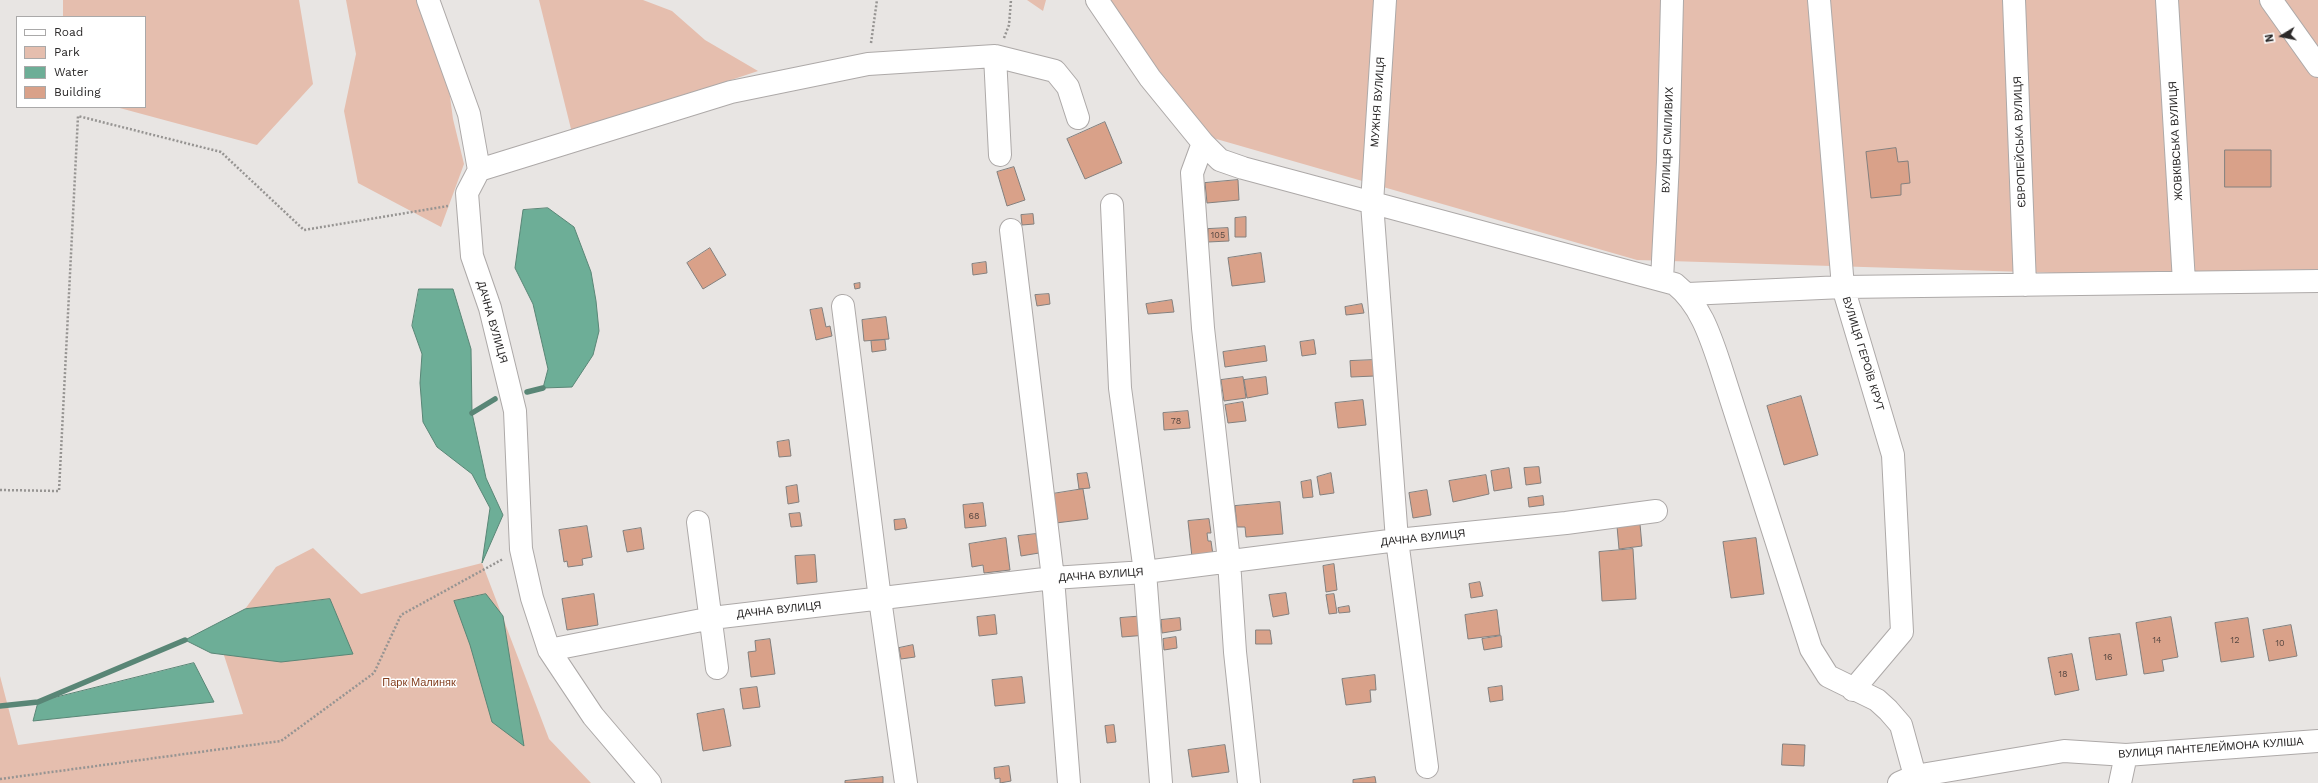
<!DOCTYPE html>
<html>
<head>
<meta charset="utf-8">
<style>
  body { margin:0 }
  #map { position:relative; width:2318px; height:783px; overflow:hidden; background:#e8e5e3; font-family:"Work Sans",sans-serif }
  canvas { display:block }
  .legend { position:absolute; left:16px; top:16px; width:130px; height:92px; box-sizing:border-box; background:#fff; border:1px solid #aaa9a9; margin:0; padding:5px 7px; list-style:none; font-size:12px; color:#2b2929 }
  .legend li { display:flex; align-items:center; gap:8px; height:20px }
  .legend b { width:20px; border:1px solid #aaa9a9 }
  .north { position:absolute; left:2262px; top:16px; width:40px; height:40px; -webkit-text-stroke:3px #fff; paint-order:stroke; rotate:260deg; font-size:11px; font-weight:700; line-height:16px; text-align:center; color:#2b2929 }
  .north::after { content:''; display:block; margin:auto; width:14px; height:18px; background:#2b2929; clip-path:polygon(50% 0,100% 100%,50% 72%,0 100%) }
</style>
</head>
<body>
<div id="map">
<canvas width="2318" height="783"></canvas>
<ul class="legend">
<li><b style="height:5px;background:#fff"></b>Road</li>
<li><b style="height:11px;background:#e5beae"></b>Park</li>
<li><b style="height:11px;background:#6dae97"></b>Water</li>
<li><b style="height:11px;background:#d9a189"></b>Building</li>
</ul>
<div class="north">N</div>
</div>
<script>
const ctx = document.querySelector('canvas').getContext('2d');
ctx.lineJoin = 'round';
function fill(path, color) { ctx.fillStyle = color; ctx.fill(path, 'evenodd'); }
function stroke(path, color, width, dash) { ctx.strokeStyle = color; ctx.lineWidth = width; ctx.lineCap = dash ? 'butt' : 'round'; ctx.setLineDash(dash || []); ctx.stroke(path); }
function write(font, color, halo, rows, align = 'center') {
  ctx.font = font + ' "Work Sans",sans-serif'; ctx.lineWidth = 3; ctx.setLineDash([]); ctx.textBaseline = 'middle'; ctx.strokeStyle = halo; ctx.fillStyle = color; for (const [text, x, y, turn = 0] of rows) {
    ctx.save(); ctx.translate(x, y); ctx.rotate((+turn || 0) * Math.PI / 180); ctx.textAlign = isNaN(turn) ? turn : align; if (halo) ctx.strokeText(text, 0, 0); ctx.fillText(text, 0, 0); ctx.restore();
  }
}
const green = new Path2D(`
  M63,0H299L313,84L257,145L116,107H145V17H63Z
  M346,0H437L453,119L464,164L441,227L358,183L344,111L356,54Z
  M539,0H643L672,11L705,40L758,71L572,133Z
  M1027,0H1046L1043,11Z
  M1110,0H2318V281L1637,260L1199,134Z
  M313,548L361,594L482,563L549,739L591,783H0V676L18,745L243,714L220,643L276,567Z`);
const water = new Path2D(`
  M548,208L574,227L591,272L596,301L599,331L593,355L572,387L543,388L548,369L533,304L515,268L523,210Z
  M419,289H453L471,349L472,413L486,478L503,515L482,563L490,508L472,474L437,447L423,422L420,383L422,354L412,326Z
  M486,594L503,616L524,746L492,722L470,645L454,601Z
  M330,599L353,654L281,662L211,653L185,640L245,609Z
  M194,663L214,702L33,721L38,702Z`);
const stream = new Path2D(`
  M527,392L543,388
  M472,413L495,399
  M0,706L38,702L185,640`);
const building = new Path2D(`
  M1105,122L1122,163L1085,179L1067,139Z
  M1896,148L1898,162L1908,161L1910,183L1901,184V195L1871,198L1866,152Z
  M2225,150H2271V187H2225Z
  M1014,167L1025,200L1007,206L997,172Z
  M1238,180L1239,200L1207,203L1205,183Z
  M1033,214L1034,224L1022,225L1021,215Z
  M1246,217V237H1235V218Z
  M1228,228L1229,241L1208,242V229Z
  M710,248L726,275L703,289L687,263Z
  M1261,253L1265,282L1232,286L1228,258Z
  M986,262L987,273L973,275L972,264Z
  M860,283V288L855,289L854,284Z
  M1049,294L1050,304L1037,306L1035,295Z
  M1172,300L1174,312L1148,314L1146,304Z
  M1362,304L1364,313L1346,315L1345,307Z
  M822,308L826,327L830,326L832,336L816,340L810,310Z
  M886,317L889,339L864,341L862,320Z
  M885,340L886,350L872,352L871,341Z
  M1314,340L1316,354L1302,356L1300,342Z
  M1265,346L1267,361L1225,367L1223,352Z
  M1374,360L1375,376L1351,377L1350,361Z
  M1243,377L1246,398L1224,401L1221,380Z
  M1266,377L1268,394L1247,398L1244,380Z
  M1801,396L1818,455L1784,465L1767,406Z
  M1363,400L1366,425L1338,428L1335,403Z
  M1243,402L1246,421L1228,423L1225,405Z
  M1188,411L1190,428L1164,430L1163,413Z
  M789,440L791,456L779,457L777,442Z
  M1539,467L1541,483L1526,485L1524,468Z
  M1509,468L1512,488L1494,491L1491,471Z
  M1087,473L1090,488L1079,489L1077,474Z
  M1331,473L1334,493L1320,495L1317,477Z
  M1486,475L1489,494L1453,502L1449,481Z
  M1311,480L1313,497L1303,498L1301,482Z
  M797,485L799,502L788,504L786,487Z
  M1083,489L1088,519L1056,523L1052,494Z
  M1427,490L1431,515L1413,518L1409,493Z
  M1543,496L1544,505L1529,507L1528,498Z
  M1280,502L1283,534L1246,537L1245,527H1237L1235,506Z
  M983,503L986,526L965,528L963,505Z
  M800,513L802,526L791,527L789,514Z
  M905,519L907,528L895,530L894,520Z
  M1209,519L1211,533H1207L1208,541H1211L1213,555L1192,557L1188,521Z
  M1640,524L1642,546L1619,549L1617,526Z
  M587,526L592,557L582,559L583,565L568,567L567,561L564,562L559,530Z
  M641,528L644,549L627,552L623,531Z
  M1036,534L1039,553L1021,556L1018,536Z
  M1006,538L1010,570L984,573L983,565L972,567L969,544Z
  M1756,538L1764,594L1731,598L1723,542Z
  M1633,549L1636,599L1602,601L1599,552Z
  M815,555L817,582L797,584L795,556Z
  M1334,564L1337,590L1326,592L1323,566Z
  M1480,582L1483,596L1471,598L1469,584Z
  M1286,593L1289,614L1273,617L1269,595Z
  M594,594L598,625L567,630L562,599Z
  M1334,594L1337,613L1329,614L1326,595Z
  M1349,606L1350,612L1339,613L1338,608Z
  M1497,610L1500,635L1468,639L1465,615Z
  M995,615L997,634L979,636L977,617Z
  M1145,616L1147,635L1122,637L1120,618Z
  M2171,617L2178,657L2162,660L2164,671L2144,674L2136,623Z
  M1180,618L1181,630L1162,633L1161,620Z
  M2248,618L2254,657L2221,662L2215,623Z
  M2291,625L2297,656L2269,661L2263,630Z
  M1256,630H1270L1272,644H1256Z
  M2120,634L2127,675L2096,680L2089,638Z
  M1501,636L1502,647L1484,650L1482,639Z
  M1176,637L1177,648L1164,650L1163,639Z
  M770,639L775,674L751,677L748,652L756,651L755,641Z
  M913,645L915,657L901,659L899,648Z
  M2072,654L2079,690L2055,695L2048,658Z
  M1375,675L1376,690H1370L1371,702L1346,705L1342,679Z
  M1022,677L1025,703L995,706L992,680Z
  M1502,686L1503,700L1490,702L1488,688Z
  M757,687L760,707L743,709L740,689Z
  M724,709L731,746L703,751L697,714Z
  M1114,725L1116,742L1107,743L1105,726Z
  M1783,744L1805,745L1804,766L1782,765Z
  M1225,745L1229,772L1192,777L1188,750Z
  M1009,766L1011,781L1000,783V778L995,779L994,768Z
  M883,777V783H845V781Z
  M1375,777L1376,783H1353V780Z`);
const path = new Path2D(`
  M1004,38L1009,25L1011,0
  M871,43L877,0
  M0,490L59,491L78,116L221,152L304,230L448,206
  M0,779L281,741L374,673L401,615L503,559`);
const minor = new Path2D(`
  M428,0L469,114L479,170L467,193L472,256L490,308L515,411L521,549L532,598L549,650L593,716L650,783
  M1097,0L1150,78L1203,143L1220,160L1243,168L1675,284C1700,304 1710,335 1720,365L1811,649L1828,676L1877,700L1888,710L1901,725L1915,776
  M1385,0L1372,203L1397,540L1427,767
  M1819,0L1843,287L1893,455L1902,632L1853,690
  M2014,0L2025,285
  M2167,0L2184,282
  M2271,0L2318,66
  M995,56L1000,155
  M1203,143L1192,173L1203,328L1229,561L1235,652L1249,783
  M479,170L731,92L868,64L995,56L1055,71L1068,87L1078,118
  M1112,205L1120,388L1145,572L1161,783
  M1011,230L1053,578L1069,783
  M1662,280L1668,162L1672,0
  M1688,294L1843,287L2318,281
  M843,306L880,599L906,783
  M698,522L717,668
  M549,650L712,618L1053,578L1145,572L1397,540L1566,523L1656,511
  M1899,783L1915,776L2064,751L2126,755L2318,741
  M2120,783L2126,755`);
const numberNames = [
  ["105",1218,235],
  ["78",1176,421],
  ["68",974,516],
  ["14",2157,640],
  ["12",2235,640],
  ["10",2280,643],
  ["16",2108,657],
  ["18",2063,674]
];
const streetNames = [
  ["МУЖНЯ ВУЛИЦЯ",1378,102,-86],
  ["ВУЛИЦЯ СМІЛИВИХ",1668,140,-88],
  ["ЖОВКІВСЬКА ВУЛИЦЯ",2176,141,-93],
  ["ЄВРОПЕЙСЬКА ВУЛИЦЯ",2020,142,-92],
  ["ДАЧНА ВУЛИЦЯ",492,322,74],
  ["ВУЛИЦЯ ГЕРОЇВ КРУТ",1863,354,73],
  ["ДАЧНА ВУЛИЦЯ",1423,538,-6],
  ["ДАЧНА ВУЛИЦЯ",1101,575,-4],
  ["ДАЧНА ВУЛИЦЯ",779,610,-6],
  ["ВУЛИЦЯ ПАНТЕЛЕЙМОНА КУЛІША",2211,748,-4]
];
const parkNames = [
  ["Парк Малиняк",419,683]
];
fill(green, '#e5beae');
fill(water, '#6dae97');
stroke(water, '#598676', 1);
stroke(stream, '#598676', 5.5);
fill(building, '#d9a189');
stroke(building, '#83807e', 1);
stroke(minor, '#ada9a8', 24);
stroke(path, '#969492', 2.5, [2, 2]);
stroke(minor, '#fff', 22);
write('9px', '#564741', null, numberNames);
write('11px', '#2b2929', '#fff', streetNames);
write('11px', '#823d1d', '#fff', parkNames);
</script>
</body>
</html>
